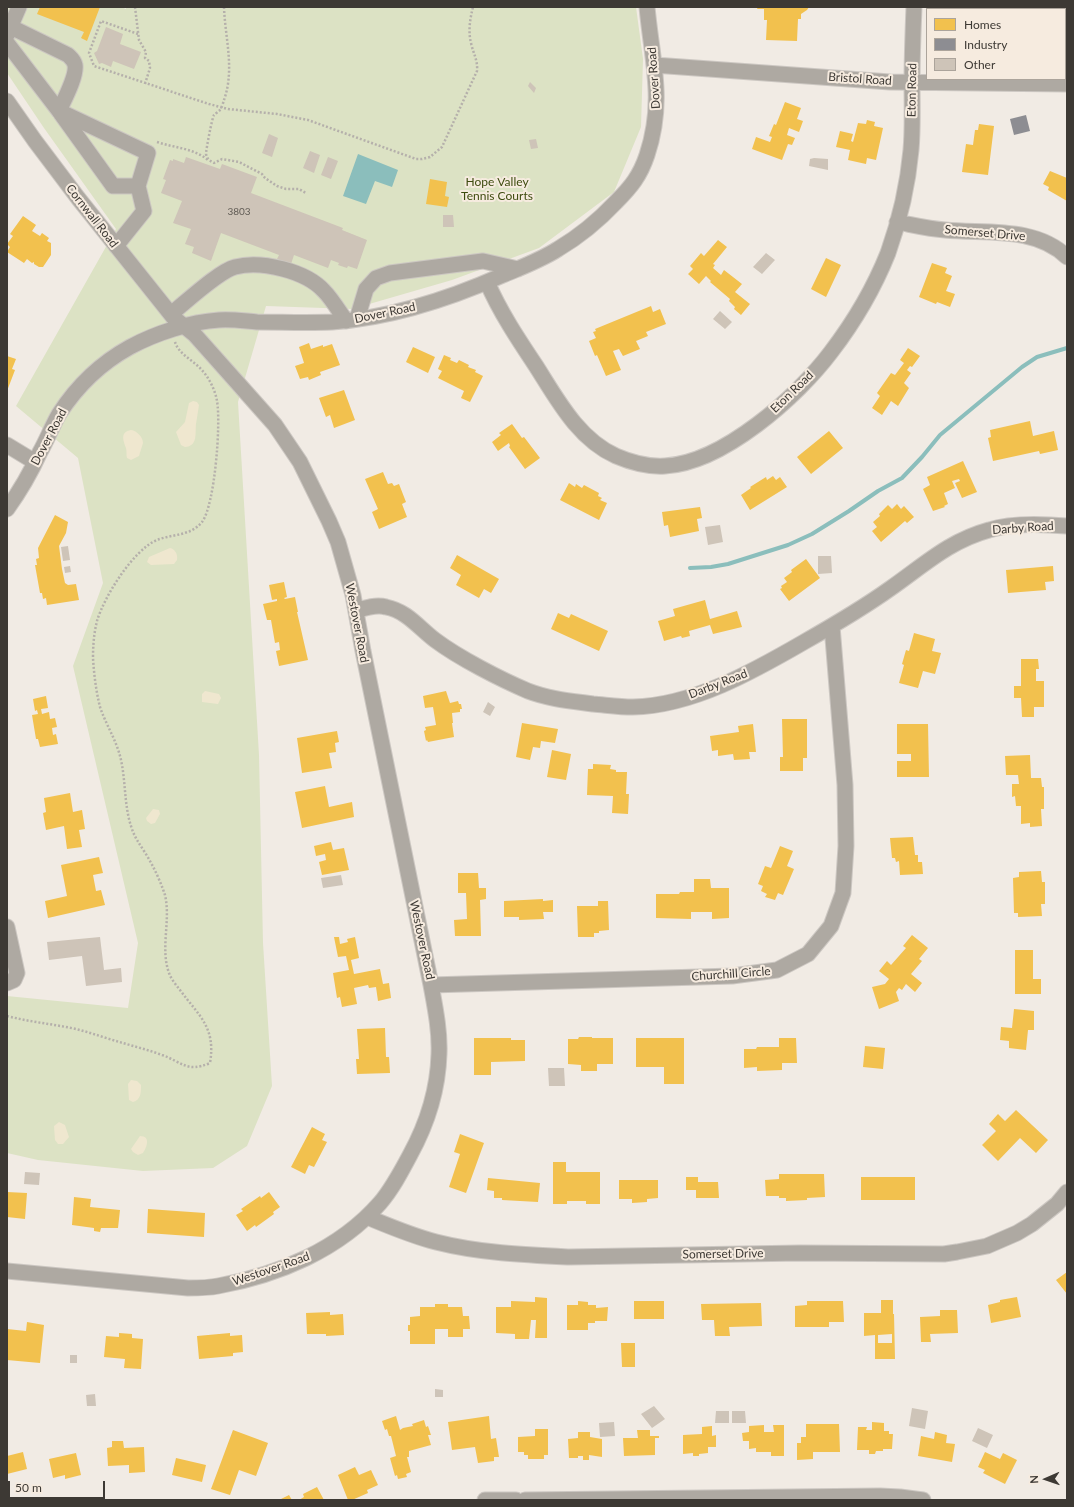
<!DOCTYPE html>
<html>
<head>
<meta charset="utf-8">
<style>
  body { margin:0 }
  #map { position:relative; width:1074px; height:1507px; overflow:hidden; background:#f1ebe4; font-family:Lato,sans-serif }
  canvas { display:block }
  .frame { position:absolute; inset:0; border:8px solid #3d3934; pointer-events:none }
  .legend { position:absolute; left:926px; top:8px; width:140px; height:72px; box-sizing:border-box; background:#f6ebdf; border:1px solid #aca49b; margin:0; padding:5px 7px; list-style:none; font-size:12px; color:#3d3934 }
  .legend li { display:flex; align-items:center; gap:8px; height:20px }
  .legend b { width:20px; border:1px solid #aca49b }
  .north { position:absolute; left:1026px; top:1459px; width:40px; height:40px; -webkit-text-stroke:3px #f6ebdf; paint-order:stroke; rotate:268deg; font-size:11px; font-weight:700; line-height:16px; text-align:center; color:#3d3934 }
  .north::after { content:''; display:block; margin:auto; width:14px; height:18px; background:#3d3934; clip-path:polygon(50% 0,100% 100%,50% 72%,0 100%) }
  .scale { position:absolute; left:8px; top:1481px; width:97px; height:18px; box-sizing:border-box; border:2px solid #3d3934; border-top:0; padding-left:5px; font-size:12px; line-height:14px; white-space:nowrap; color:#3d3934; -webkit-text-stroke:3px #f6ebdf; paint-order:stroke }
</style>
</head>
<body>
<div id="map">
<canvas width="1074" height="1507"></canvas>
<div class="frame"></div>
<ul class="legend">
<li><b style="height:11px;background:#f2c14e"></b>Homes</li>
<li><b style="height:11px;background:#8d8d92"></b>Industry</li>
<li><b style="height:11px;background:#cec4b8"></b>Other</li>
</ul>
<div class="north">N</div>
<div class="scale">50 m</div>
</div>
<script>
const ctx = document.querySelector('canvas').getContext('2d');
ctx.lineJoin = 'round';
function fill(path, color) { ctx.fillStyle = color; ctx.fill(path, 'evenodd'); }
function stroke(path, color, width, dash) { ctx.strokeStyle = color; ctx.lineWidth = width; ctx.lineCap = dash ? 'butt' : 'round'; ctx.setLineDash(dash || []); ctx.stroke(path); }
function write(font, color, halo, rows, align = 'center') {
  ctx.font = font + ' Lato,sans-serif'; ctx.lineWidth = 4; ctx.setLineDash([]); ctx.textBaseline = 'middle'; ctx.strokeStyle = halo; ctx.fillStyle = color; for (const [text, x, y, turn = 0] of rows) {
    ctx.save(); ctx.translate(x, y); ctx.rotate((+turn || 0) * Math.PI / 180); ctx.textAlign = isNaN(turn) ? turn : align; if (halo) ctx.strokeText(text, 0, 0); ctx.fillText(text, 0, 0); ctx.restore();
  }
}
const green = new Path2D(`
  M7,7H121L126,9V7H636L643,59L641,127L614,192L539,248L452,280L352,309L266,306L238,402L259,755L263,943L272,1086L247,1146L213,1168L143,1171L38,1160L7,1153V996L128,1008L138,943L73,666L103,583L78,458L16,406L116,229L44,128L7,73Z`);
const sand = new Path2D(`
  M193,401L197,402L199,405C198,411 197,418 196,424C195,434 198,446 185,447L181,445L176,432L185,422L189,403Z
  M131,430C137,431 143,437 143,443L139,456L131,460L127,458C126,455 127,452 126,448C123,440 120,432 131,430Z
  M170,548C175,549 178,554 177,560L174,564L151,565L147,562L149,557Z
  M205,691L219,694L221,698L218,704L202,702V694Z
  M153,809L159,810L160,814L155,823L151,824L147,821L146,818Z
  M131,1080L137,1081L141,1085C141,1092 141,1100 133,1102L129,1100L128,1084Z
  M59,1122L65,1125L69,1137L63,1144H58L55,1140L54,1126Z
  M140,1136C151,1136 147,1147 143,1153L138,1155L133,1152L131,1149Z`);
const water = new Path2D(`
  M358,154L398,170L392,187L375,181L366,204L343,196Z`);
const homes = new Path2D(`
  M40,7H100L87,41L81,38L84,32L37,14Z
  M758,7H809L807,10L801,14V19H798L797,41L766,40L767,20H764V9H757Z
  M970,7H1041V9H970Z
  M785,102L801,108L797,119L803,121L799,132L789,128L787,135L795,138L792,145L788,144L782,160L752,149L756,137L770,142L772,137L769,136L774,124L776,125Z
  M867,120L875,122L874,126L883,128L876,160L867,158L866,164L848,160L850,150L836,147L840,131L853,134L851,141L853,142L858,123L866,124Z
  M979,124L994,126L988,175L962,172L966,144L973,145L975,130H978Z
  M1050,171L1067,178V201L1048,190L1049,187L1043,184Z
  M430,179L447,182L445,196L449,197L447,207L426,204Z
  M23,216L36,225L32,231L40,236L42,233L49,238L47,241L51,243V255L43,267H39L34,264V262L32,263L27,259L24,263L7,252L10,247L7,244L13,236L10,234Z
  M718,240L727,247L713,264L715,265L713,268L721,275L724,270L742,284L735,292L750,304L741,315L734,309L735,307L729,301L730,299L710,282L711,281L706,276L699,284L688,274L693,269L690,266L701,253L704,256Z
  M826,258L841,265L826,297L811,289Z
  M932,263L947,268L945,273L952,276L946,291L955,294L950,307L937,302L936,304L919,297Z
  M651,306L653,312L660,309L666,324L646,332L648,336L636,341L640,349L623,356L619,349L613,351L621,370L606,376L597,355L595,356L589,341L596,338L593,332L596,331L595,329Z
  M309,343L311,349L323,345V347L332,344L340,365L320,372L321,375L309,380L308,377L300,379L295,366L304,363L299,347Z
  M413,347L435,357L428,373L406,362Z
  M908,348L920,356L912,367L910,366L907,370L911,373L904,383L909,388L898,406L891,401L882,415L872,408L880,396L877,393L891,373L895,375L904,363L900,360Z
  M444,355L451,358L450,360L457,363L459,360L469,365L468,367L476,370L475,372L483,376L470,402L461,398L464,391L438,378L442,371L438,369Z
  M7,356L16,359L12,369L15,370L7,391Z
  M344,390L355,420L334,428L330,415L326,417L319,398Z
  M1030,421L1033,436L1054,431L1058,450L1040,454L1039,451L993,461L988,438L991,437L990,430Z
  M512,424L522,438L524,437L540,458L525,469L509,447L510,446L509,443L498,451L492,442L501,435L499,433Z
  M829,431L843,448L811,474L797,457Z
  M963,461L977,492L962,498L955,483L960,481L959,479L952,481L955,488L944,493L948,504L944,506L945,507L933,511L923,489L930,485L927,477Z
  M383,472L388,484L392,483L394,486L399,484L406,502L402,504L407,517L379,529L372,512L378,509L365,479Z
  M773,476L776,480L780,477L787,487L750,510L741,495L751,488L750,487L766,477L767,480Z
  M569,483L575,487L576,484L582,488L584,485L599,493L598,496L602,498L600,500L607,503L599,520L560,500Z
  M897,504L901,509L904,506L914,517L907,523L905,521L881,542L872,531L877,527L873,522L880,516L879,514L888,505L892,509Z
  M700,507L702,518L697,519L699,531L670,537L668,525L664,526L662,512Z
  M55,515L68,522L66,533L59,546L62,569L65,583L68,585L76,584L79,600L47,605L46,598L43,599L42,593H40L35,565H37L36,559L39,558L38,548Z
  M457,555L499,579L491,593L484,589L479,598L456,585L461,575L450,568Z
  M806,559L820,578L789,601L780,589L782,588L781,586L787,582L784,578L792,572L791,570Z
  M1053,566L1054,581L1045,582L1046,590L1008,593L1006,570Z
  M284,582L287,597L284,598L285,599L295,597L298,612H297L308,660L279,666L276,651L280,650L279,642L275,643L271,620H267L263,604L277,601V599L272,600L269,585Z
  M705,600L710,619L737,611L742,627L713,634L710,625L689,631L690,636L682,638L681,636L664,641L658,621L675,616L673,609Z
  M558,613L569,618L571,614L608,631L599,651L551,629Z
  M914,633L935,639L932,651L941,653L935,674L923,671L918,688L899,683L904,665L902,664L906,650L909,651Z
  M1021,659H1038L1039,669H1036V681H1044V707H1034V717H1022L1021,698H1014V686H1021Z
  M446,691L450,703L458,701L459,704H461L462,709H460V712L452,713L453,723H452L454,737L428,742L427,740L426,741L424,731L426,730L425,727L436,725L433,707L425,708L423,696Z
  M46,696L48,708L41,709L42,714L49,712L50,719L55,718L57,727L52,728L53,735L56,734L58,744L40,747L38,739H36L32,715L38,714L37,710L35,711L33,699Z
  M782,719H807V758H803V771H780V757H783Z
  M522,723L558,729L555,743L541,741L540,748L533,747L530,760L516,757Z
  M753,724L756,752H749L750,759L734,760L733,754L718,756V750L712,751L710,736L739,732L738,726Z
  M897,724H928L929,777H897V761H911V754H897Z
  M337,731L339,742L335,743L336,752L329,753L332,768L302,773L297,738Z
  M552,750L571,754L566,780L547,777Z
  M1030,755L1031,778H1041L1042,787H1044V809H1041L1042,826L1030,827V823L1021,824V806H1016L1015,796L1012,797V784H1019L1018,775H1006L1005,756Z
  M593,764L611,765L610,769L616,770V772H627L626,794H629L628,814L612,813L613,796L587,795L588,769H593Z
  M325,786L329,807L352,802L354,817L302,828L295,792Z
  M70,793L73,812L82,810L85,829L79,830L82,847L67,849L64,826L46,830L43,813L46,812L44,798Z
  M913,837L915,855H918V862H922L923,874L900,875L899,861L896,862L895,858H892L890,838Z
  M331,842L333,850L344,848L349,870L322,875L319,862L326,860L325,854L316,856L314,846Z
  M780,846L793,851L787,866L794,869L783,895L778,893L775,900L765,897L767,894L761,891L763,886L758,884L765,866L771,868Z
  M99,857L103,873L93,875L96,891L101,890L105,905L48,918L45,901L67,896L61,865Z
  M1041,871L1042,882H1045V904H1041L1042,916L1018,917V913H1014L1013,878L1019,877V872Z
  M458,873H478L479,888H486V899L480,900L481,936H455L454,920L467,919L466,893H458Z
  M694,879H710L711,888H729V918L712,919V912H691V919L656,918V894H679L680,892H694Z
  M543,899V901L553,900V912H543L544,919L519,920V917H504V901Z
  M598,901H608L609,930L599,931V933H594V937H578L577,906H598Z
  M912,935L928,948L919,959L922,961L911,974L922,983L915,992L906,984L902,990L899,988L896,992L899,1001L879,1009L872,987L885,984L889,979L879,971L887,961L891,965L906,948L903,946Z
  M334,937H339L340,944L348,942L347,939L355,937L359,958L351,960L354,974L380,969L383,984L389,983L391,998L378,1001L376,987L369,988L368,985L354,988L357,1004L342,1007L340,997L337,998L333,973L349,970L346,956L338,957Z
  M1015,950H1033V979H1041V994H1015Z
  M1014,1009L1034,1011V1030H1028L1026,1050L1009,1048V1041L1000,1040L1001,1027L1012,1028Z
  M385,1028L386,1057H389L390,1073L357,1074L356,1059H359L357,1029Z
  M579,1037H592V1038H613V1064H597V1071H581V1065L568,1064V1039H578Z
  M474,1038H511V1040H525V1061L491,1062V1075H474Z
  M636,1038H684V1084H664V1067H636Z
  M779,1038H796L797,1063H782V1070L757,1071V1067L744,1068V1049H756L757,1047H779Z
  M865,1046L885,1048L883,1069L863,1067Z
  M1016,1110L1048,1140L1036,1153L1020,1138L998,1161L982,1145L996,1131L989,1124L998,1114L1005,1121Z
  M312,1127L325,1134L322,1140L327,1142L314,1167L309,1165L305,1174L291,1167Z
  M460,1134L484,1143L466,1193L449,1187L460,1154L454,1152Z
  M553,1162H566V1172H600V1204H586V1201H567V1204H553Z
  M779,1174H824L825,1197L807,1198V1200L786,1201V1198H779V1196H766L765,1180L779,1179Z
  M686,1177H698V1182H718L719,1198H696V1190H686Z
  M861,1177H915V1200H861Z
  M488,1178L540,1183L538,1202L502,1200V1198H494V1191L487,1190Z
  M619,1180H658V1198L647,1199V1202L632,1203V1199H619Z
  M7,1192L27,1193L25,1219L7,1217Z
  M269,1192L280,1207L273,1212L274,1214L256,1227L255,1225L247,1231L236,1215L243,1211L241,1209L260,1196L261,1198Z
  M74,1197L91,1199L90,1207L120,1210L118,1228H101L100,1232L94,1231V1228L72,1225Z
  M148,1209L205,1213L204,1237L147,1233Z
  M1067,1272V1294L1056,1280Z
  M535,1297L547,1298V1338H535L536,1320H531L529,1339H515V1334L496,1333V1307H511V1301L535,1302Z
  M1017,1297L1021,1317L991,1323L988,1305L1000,1302V1300Z
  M881,1300H893V1314H894L895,1359H875V1335L864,1336V1313H881ZM892,1334V1343H878V1335Z
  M578,1301L588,1302V1305H596V1308L608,1307L607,1321H595V1323H588V1330H567V1305H578Z
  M634,1301H664V1319H634Z
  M807,1301H843L844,1322H829V1327H795V1306L807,1305Z
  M761,1303L762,1326L729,1327L730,1336H715L714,1320H702L701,1304Z
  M435,1304H448V1307H462L463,1316H469L470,1329H463V1337H448V1329H435V1344H410V1331H408V1325H410V1317L420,1316V1307H435Z
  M940,1310H957L958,1333L930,1334L931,1342H921L920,1317L940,1316Z
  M330,1312V1315L343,1314L344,1335L326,1336V1334H307L306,1313Z
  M27,1322L44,1325L40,1363L7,1360V1329L26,1331Z
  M119,1333L132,1334V1338L143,1339L141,1369L124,1368L125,1359L104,1357L106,1336L119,1337Z
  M230,1333V1336L242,1335L243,1352L233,1353V1356L199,1359L197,1336Z
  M621,1343H635V1367H622Z
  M396,1416L400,1430L403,1428L413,1426L412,1424L424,1420L426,1427L428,1426L431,1435H428L431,1445L409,1451V1457H407L411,1472L406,1474L407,1477L398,1479L397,1475L395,1476L390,1458L396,1456L391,1436H389L387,1429L385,1430L382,1421Z
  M489,1416L491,1439L496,1438L499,1457H494V1461L478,1463L475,1447L452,1450L448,1422Z
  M872,1422L884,1423V1431H889V1434H893L892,1449H883V1451H876L875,1454H869V1450H857L858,1427H867L866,1430H872Z
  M806,1424H839L840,1452H813V1459L797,1460V1443H801V1437H806Z
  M764,1425V1432H774L773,1425H784V1456H771V1452H756V1448L749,1449V1441H743L742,1433L749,1432V1426Z
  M712,1426V1436L716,1435V1447H708V1453L699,1454V1456H693V1453L683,1454V1435L702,1434V1427Z
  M535,1429H548V1455H544V1459H528V1455H524V1452H518V1437L535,1436Z
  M233,1430L268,1443L256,1476L239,1470L230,1495L211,1489Z
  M637,1430H650V1436H659V1438H655V1455L624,1456L623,1438H638Z
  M578,1432H590V1437L602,1439V1457L589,1455V1460H583V1456H578V1458H569L568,1439L578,1438Z
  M935,1432L947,1435L946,1443L955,1444L952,1462L918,1456L921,1436L934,1439Z
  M112,1441H123L124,1448L144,1447L145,1472L129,1473V1465L108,1466L107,1448L112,1447Z
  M23,1452L27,1469L7,1474V1456Z
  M985,1452L1000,1459L1003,1453L1017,1460L1005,1484L983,1473L985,1470L978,1467Z
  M76,1453L81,1475L65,1479V1475L53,1478L49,1459Z
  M176,1458L206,1465L202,1482L172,1475Z
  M355,1467L359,1475L371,1470L378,1485L367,1490L368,1493L352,1500H348L338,1475Z
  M317,1487L324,1500H299L304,1497L303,1494Z
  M289,1495L292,1500H279Z`);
const industry = new Path2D(`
  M1026,115L1030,131L1014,135L1010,119Z`);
const stream = new Path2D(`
  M690,568L711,567L728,564L788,545L812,534L849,511L878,491L902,478L922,457L940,435L1022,367L1037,357L1067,348`);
const building = new Path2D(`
  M106,27L123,34L120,44L141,52L134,69L113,61L111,67L102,63L99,64L94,53L97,51Z
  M530,82L536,88L534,93L528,86Z
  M269,134L278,138L272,157L262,153Z
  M536,139L538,148L531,149L529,140Z
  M310,151L320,155L314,173L303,168Z
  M186,157L220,169L222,164L257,177L251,193L343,228L342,230L367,240L357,269L348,266L347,268L338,265L339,263L331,260L328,268L294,255L291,264L277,259L279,255L221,233L211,261L192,253L194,247L185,244L191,229L173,223L182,201L161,193L166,180L163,179L170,160L173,161V159L184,163Z
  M328,157L338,161L331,179L321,175Z
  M814,158L828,159V170L809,166L810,159Z
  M443,215H453L454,227H443Z
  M766,253L775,260L762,274L753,267Z
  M720,311L732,322L725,329L713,319Z
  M720,525L723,542L708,545L705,527Z
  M68,546L70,560L63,561L61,547Z
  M818,556H831L832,573L818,574Z
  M70,566L71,572L65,573L64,567Z
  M488,702L495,707L490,716L483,712Z
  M341,875L343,885L323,888L321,878Z
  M100,937L104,970L121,968L122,982L86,986L82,956L49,960L47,942Z
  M548,1068H564L565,1086H549Z
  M25,1172L40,1173L39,1185L24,1184Z
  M70,1355H77V1363H70Z
  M435,1389L443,1390V1397H435Z
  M95,1394L96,1406H87L86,1395Z
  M654,1406L665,1419L652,1428L641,1414Z
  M912,1408L928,1411L925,1429L909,1426Z
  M716,1411H729V1423H715Z
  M732,1411H745L746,1423H732Z
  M614,1422L615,1436L600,1437L599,1423Z
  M978,1428L993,1435L987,1448L972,1441Z`);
const path = new Path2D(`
  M135,7L139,40L146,52L145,58L149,61L150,68L145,84
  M224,7C225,38 235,69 224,100C223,103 222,108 219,111C219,111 215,114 214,115C212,118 206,150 206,154C207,159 210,161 214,163L222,159L239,162L262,174L265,178L277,186L286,189H299L306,193
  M138,34L101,21L89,53L94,66L209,104L228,109L277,114L308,120L416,159H422L430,157L442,147L477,71C478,60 473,53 471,43C468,31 470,19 473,7
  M157,142C175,148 193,148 208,160
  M7,1016C30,1022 53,1024 76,1029C92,1033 108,1039 123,1043C136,1047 149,1050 162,1055C182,1062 187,1073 210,1063C216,1027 199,1016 180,990C176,985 171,979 169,973C160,948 171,921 165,895C160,880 153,865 144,851C139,843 135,838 132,829C124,807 126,783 121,760C117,741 106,725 100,707C96,691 94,674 93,658C93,645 94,633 97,621C104,597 133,550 157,540C172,534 191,536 202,522C215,505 221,422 217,401C215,389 208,376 200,368C191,359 179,354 175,342`);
const minor = new Path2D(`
  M11,27L68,55C71,58 74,60 75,65C77,76 64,100 59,111L148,153L138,186L144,211L116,246
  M7,35L19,7
  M7,43L59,111L113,186H138
  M654,65L890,82L1067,84
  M7,101L35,141L78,198L173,317L195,335L275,425L300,462L329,521L338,542L353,595L363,651L431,985C435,1007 440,1031 439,1054C438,1089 427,1124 410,1155C401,1172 392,1189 380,1203C339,1250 278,1275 218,1286C208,1288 198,1288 188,1288L7,1271
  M897,222C913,225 929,229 945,230C986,234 1035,226 1067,257
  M487,282C500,312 518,339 536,366C557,399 578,439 616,456C630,462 649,467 665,466C723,463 798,396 831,352C854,322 874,288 888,253C899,222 908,183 911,150C913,128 912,105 912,83C912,58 913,32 914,7
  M171,314C186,302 219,271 235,267C261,260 306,271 324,291C332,299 339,311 346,321
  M357,319L366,289L376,278L390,273L483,261L518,269
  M7,445L35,462
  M7,509C20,491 31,472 40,452C47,440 52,426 59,414C77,386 101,363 130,347C156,333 190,322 219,320C232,319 244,321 257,322C282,322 307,323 332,322C391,318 449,299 503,275C522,267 541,260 558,249C580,236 599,220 616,202C631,187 640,176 647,155C665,101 652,61 647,7
  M356,611C365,608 376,604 386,607C407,611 419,628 435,640C459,658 500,679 528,691C549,699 571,701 593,704C606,705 619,707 633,707C692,706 754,671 804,642C834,625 863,608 891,588C924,565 949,541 989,530C1010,523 1044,524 1067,526
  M7,927L17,973L14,980L7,983
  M431,985L732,976L777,970L808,954L831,926L843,893L846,846L845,785L832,626
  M367,1217C389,1226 412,1236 436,1242C479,1253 525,1255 569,1257L800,1253L944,1254L957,1252L987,1246L1017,1233L1032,1224L1057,1204L1067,1192
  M485,1500H516
  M525,1500L880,1496L900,1497L923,1500`);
const numberNames = [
  ["3803",239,212]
];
const streetNames = [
  ["Dover Road",654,78,-94],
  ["Bristol Road",860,79,4],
  ["Eton Road",912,90,-89],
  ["Cornwall Road",92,216,52],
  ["Somerset Drive",985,233,5],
  ["Dover Road",385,313,-12],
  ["Eton Road",792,392,-44],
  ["Dover Road",49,437,-62],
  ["Darby Road",1023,528,-4],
  ["Westover Road",357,623,79],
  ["Darby Road",718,684,-21],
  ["Westover Road",422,940,78],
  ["Churchill Circle",731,974,-4],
  ["Somerset Drive",723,1254,-1],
  ["Westover Road",271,1269,-19]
];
const parkNames = [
  ["Hope Valley",497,182],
  ["Tennis Courts",497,196]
];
fill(green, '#dce2c4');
fill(sand, '#efe7cf');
fill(water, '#8bbebc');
fill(homes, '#f2c14e');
fill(industry, '#8d8d92');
stroke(stream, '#8bbebc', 4);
fill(building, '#cec4b8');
stroke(minor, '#ccc7c2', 17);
stroke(path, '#b5b0ab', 2.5, [2, 2]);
stroke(minor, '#aea9a2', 15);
write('10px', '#615c55', null, numberNames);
write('12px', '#3d3934', '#f6ebdf', streetNames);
write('12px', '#3e4b0f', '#f6ebdf', parkNames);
</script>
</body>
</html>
